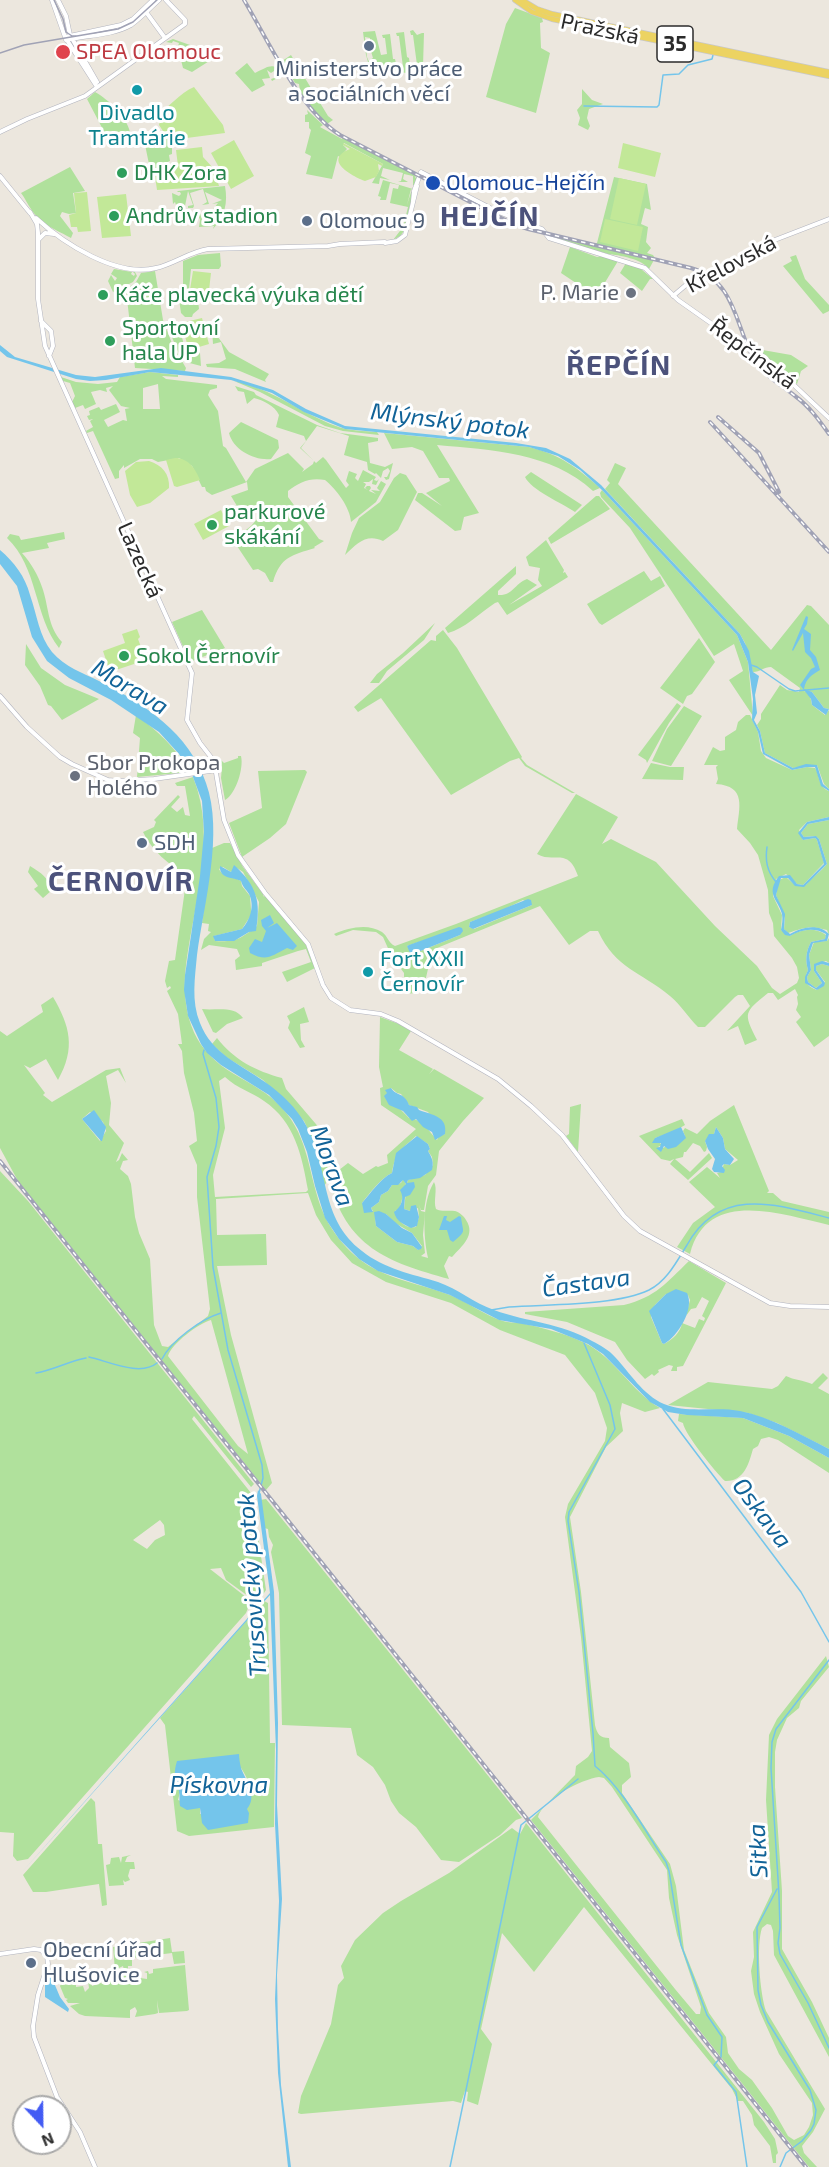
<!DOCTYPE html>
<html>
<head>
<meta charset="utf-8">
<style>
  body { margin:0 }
  #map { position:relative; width:829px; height:2167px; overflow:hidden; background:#ece7de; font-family:"Exo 2",sans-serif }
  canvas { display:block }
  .north { position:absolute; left:12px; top:2095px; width:60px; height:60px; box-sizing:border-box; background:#fff; border:2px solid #aaa; border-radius:50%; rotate:158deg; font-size:16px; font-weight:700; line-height:24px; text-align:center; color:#2b2b2b }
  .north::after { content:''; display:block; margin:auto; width:21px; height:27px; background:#435bf4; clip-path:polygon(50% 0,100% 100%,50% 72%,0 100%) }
</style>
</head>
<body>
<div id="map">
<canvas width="829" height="2167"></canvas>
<div class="north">N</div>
</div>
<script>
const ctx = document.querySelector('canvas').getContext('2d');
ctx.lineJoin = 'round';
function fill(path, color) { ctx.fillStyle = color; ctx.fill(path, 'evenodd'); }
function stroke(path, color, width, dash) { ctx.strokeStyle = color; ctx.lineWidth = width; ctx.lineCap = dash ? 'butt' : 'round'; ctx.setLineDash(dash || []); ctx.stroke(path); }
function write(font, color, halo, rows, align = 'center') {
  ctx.font = font + ' "Exo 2",sans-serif'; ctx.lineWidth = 6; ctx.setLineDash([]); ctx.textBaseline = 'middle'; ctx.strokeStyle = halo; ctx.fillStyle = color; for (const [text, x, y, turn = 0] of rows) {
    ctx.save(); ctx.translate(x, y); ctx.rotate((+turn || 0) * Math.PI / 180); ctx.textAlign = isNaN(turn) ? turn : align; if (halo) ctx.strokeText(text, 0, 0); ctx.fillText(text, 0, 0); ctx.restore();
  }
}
const green = new Path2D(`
  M515,8L542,18L543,22L540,23L541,48L550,53L536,113L486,97L506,24Z
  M413,30L417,35L422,33H424L423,66L426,70L425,74L406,71L407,73L389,71L382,73L380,70L373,74L374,78L372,71L374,73L379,69L377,65L371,64L370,60L373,58L370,48L373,47L372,43H370V38L365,37L367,57L372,69H370L366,55L363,32L375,31L381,55L387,54L385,38H383L382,35L390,34L393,59H395L397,68L403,67L399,36H397L396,33L404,32L407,57L409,58L410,66L417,65L413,35H411L410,31Z
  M173,39L210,52L214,58L192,72L183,68L181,60L174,53L183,52V49L178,46L179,43L173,41L172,43L166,42Z
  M291,55L328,116L333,120L327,124C316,114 300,99 299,84L295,83L282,61Z
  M247,63L255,73C270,66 272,62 285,74L272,81L271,79L277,77L274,71L271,73L267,70L270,78L262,79L265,85L252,92L235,73Z
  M582,89L592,100L603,104L589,109L587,118L590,126L588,130L578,125L580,118L577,110L582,104Z
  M95,92C109,100 126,116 130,132L110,143L87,99Z
  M307,110L323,125L320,127L342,139L343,137L416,175L415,178L418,176L415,185H413V176L404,174L403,179L408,182H398L401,181L403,173L383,168L381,176L390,180L380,178L379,184L372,183L383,164L344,143L343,145L347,149L340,157L338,156L332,179L306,174L311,156L305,153L311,130L309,128V122H305V115L308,114Z
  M163,133L172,142V154L169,155L170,161L165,163L166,167L150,169L143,135Z
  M70,167L85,191L73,193L76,213L69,214L62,212L60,216L73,233L71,238C59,231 41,225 31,209C28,205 25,198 21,193Z
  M614,177L647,184L651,210L645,208L641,224L648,227L646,242L651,248L647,253L653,255L655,258L593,244L597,243Z
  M383,180L413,189V191L411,189L407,205L411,192H413L404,231L400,236L393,240L403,227L408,207L390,203L393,188L398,189L399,185L390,183L386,200H380L381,197L378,196Z
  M225,186C228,203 225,216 213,229L214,226L199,227L200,220L196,209L199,211L203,222L218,203L212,204L222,200L205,192L209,204L202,205L207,202L203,189L190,193L194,206L193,208H188V206L193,205L188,191L185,206L180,203L176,205L175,202L173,204L172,193L179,196L181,194L180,192H177L178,191Z
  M548,235L653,260H654L649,269C642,259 619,255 608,254L553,238Z
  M570,247L597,257L602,256L618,261L598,294L593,290L591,293L561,273Z
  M220,253L221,266L219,269H191L188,299L198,301L199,309L193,314L192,317H185L181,313L179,299H183V261L198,255Z
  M796,255L805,279L829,305V311L823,314L783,266L792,261L790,257Z
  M626,263L641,269L653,279H650L642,291L620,273Z
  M114,269L132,272L131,274L134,276L135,274L133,272H135L137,276L133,282L113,292L108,281L111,275L115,281L117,278L111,274Z
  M155,271L163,320L173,346L186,368L185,371L135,368L126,290L136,282L141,273Z
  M166,323H178L186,352L197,350L200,353L201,366L182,361Z
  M212,329L229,352L269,374L265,380L266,382L235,369L207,367L206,364L219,363L226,359L221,342L213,344Z
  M757,349L791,355L808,366L801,371L797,384Z
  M150,372L178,375V377L162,376L166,379L217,385V388L210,390L208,395L218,411L223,446L226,448L246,482L255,469L288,453L304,469L302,472L313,464L314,461L300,448L306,441L304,436L276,427L279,415C275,406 263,400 254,398L247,404L244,392L238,391L235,386L254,392L256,395L317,425L340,433L378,438V441L368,443L370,463L385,467L393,463L389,479L386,480L384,477H387L390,471L388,468L383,471L381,478L376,473L375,474L368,470L367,462L344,455L349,436L317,426L301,448L316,463L323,457L326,460L346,488L349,485L346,481L349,471L357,474L355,478L358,481L363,470L376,477L374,480L377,481L379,479L376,485L372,484L373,479L369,482H363L366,484L364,488L368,490L365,488L367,486H370L371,488L369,491L376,494L371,490L380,491L377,488L381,481L386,484L376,502L351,522C350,507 336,489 325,480C311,477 299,482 288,491V497L319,539L324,541L314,547L315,548C292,555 280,557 273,582H270L265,573L258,569L253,570L233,540L251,526L264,511L252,510L243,516L231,496L248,490L247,482L212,495L206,491L205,487H202L192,466L179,458L158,462L152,459H140L124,468V465L119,471V478L115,479L93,431L87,433L86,431L93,427L90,421L93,419L89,420L87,416L90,415L89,411L99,407L101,410L116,404L120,412L104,420L108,427L123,420L127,421L125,409L130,408L121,406L109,390L113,386L106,388L107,392L100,390L91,392L96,404L85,409L83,405L75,408L72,402L75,396L70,383L63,381L61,377L76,382L98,384L117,382L120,377ZM158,384L160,409H143V388Z
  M234,381C272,388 300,413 336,426C349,431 364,431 377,432L379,435L343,431L325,426L260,392Z
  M241,422L278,440L279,448L271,459C255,461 233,450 229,433Z
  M384,433L529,447C559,454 578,468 600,488L593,491C551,452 491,450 437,445L479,513L464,517L461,530L455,531L415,500L418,493H422L442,506L426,493L450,481L449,478H439L423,451L412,447L392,449Z
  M615,463L626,468L618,484L771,650L807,605L811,606L829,625V709L824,708L812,692L804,691C810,693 811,699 812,705L825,715L829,710V789L824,784L817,765L793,768L765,753L760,731L757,725L761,719V714L780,685L787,690L799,692L800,688L771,667C764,667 760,672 753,672L745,643L740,634L605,489L610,483L607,480Z
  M531,472L582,505L575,512C562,503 531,490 525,477Z
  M400,473L406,475L417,492L398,530L383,541C367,533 357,543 345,555L352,533L359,518L380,502L394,478Z
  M602,490L737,635L748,662L753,716L729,680L743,671L734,644L714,656L630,528L601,497L600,493Z
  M596,496H599L610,509L551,544L548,538Z
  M64,532L65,539L47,543L49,548L22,553C31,563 38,575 42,587C49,606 47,626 62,642L59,648C34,616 38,567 7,538L10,534L19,536L21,540Z
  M546,540L564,570L563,573L565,572L568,577L507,615L498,602L495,603C480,613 464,629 448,633L445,628L516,566V574L498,591V595C513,596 514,584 527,579L537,585L509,605L542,586L538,580L540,568L529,566L526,557Z
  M644,571L651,581L660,576L665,586L602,625L599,623L587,604Z
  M202,610L225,648L190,662L172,622Z
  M435,623L424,640L387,671L379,683H370L377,674L403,653Z
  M443,630L457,648L522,757L521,758L527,765L575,793H572L525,766L519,758L510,761L451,795L381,698L358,712L354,707L431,640L436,641V636Z
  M699,638L715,662L692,694L687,696L683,704L660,688Z
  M26,644L41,668L65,685L99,699L62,720L51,706L48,705L40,686L25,665Z
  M677,703L681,706L669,723L647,763L646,760L638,755Z
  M684,706L702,716L671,766L652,761L667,729Z
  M136,715C158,731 176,748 190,772L137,777L140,738L133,733Z
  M746,715H750L758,732L761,751L766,758L792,770L807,767L815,768C820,776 818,787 829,791V817L807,822L799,830L803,840L815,838L817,840L824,863L803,885L797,884L786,874L776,879L773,896L782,915L781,930L790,936C801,929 815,927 826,935L825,939L811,942C806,951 805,960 808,970C803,981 806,986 817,990L825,982L816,970V966L822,964L829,966V1036L814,1047L796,1022L801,1017L796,1010L798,1004L797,997L798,995L795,989L778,1000L773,993H768C744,1013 743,1012 757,1040L745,1045L738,1026L727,1031L750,1006L743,995H738L735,997L705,1027H698C688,1017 681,1005 670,996C640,971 616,969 598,931H590L569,945L540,906L437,948C421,964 435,1004 397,991L404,981V973L391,955L383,937L376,932L353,930L336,936L334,934C349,928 367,923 382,932C388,936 388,943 395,946L456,924L578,876C568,846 554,864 537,854L576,794L618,817L602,844L611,839L656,862L715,926L757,966L772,988L780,994L797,983L799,978L797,967L792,958L774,936L773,923L769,913L768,890L758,855L750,843L737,829C739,808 747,786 716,784L718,779L716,767L718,765H704L713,747L720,751L725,750V737L736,730L738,722ZM523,900L532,905L474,929L469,927L470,922L501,911ZM445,933L460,935L413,954L407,946Z
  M238,756H241C244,768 236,794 225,800L221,778L222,767L217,760L220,759L224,763L238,758Z
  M651,763L670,767H684L683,780L642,779Z
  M305,770L307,772L286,824L270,838L242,857L229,823L262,808L258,771Z
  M193,777C219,841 191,910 185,975C183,1019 195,1051 234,1074C251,1084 269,1093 282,1108C310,1138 308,1176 323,1212C329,1227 340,1241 351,1252C379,1279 416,1282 450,1295C468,1302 484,1315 503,1321C508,1323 515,1322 521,1323C543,1328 564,1333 585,1343C615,1358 631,1391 660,1408L645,1412L622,1403L620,1413L623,1431L606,1447L570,1517L581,1592L595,1725C597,1734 600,1738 609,1738L610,1747L629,1763L631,1777L622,1785V1793L670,1864L676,1886L684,1950L709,2013L726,2037L728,2053L739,2069L752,2080L772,2108L788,2136L794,2140L804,2135L809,2127L813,2115L812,2103L779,2054L760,2012L754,1994L751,1971L754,1957L753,1932L772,1892L766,1800L769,1735L777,1719L826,1656L829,1667L801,1701L799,1708L787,1718L777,1740L775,1752V1787L782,1891V1949L812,2002L829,2038V2057L774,1955L773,1931L771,1925L767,1924L762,1928C756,1945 760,1994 766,2011L825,2109L813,2132L802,2146L804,2153L817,2167H809L531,1820L575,1775L576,1766L588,1757L592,1751L581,1637L565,1517L568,1504L605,1441L607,1428L595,1393L565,1355L500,1330L451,1303L386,1282L352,1263L331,1240L316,1215L308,1193L216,1199L217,1235L266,1234L267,1265L217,1266L231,1335L272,1483L266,1490L18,1181L0,1148V1031L7,1036L43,1012L41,1005L53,997C70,1026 76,1048 58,1080L46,1059L30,1068L24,1065L45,1093L43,1095L52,1102L106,1070L120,1068L126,1083L118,1070L106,1076L111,1103L109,1125L124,1143L116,1162L119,1160L122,1153L128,1160L123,1161L120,1169L128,1176L131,1184L135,1217L139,1233L150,1259L154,1325L162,1346L168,1347L208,1316L210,1309L197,1197V1165L189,1146L197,1141L194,1113L184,1073L182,1051L178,1044H182L178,1014L167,991L171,988L170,986L167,988L165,981L169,961L175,960L187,875C169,865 152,851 143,832L154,827L156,822L154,820L178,795L180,797L171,807L177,812L183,807L185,815L190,816L185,786H177L175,783ZM225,1077C238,1089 250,1091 264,1101C295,1122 302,1156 308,1190L306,1192L215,1197L213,1175L225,1128L219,1081ZM90,1112L103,1122L106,1131L100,1141L82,1119ZM211,1320L248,1454L238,1446L168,1356C171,1344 199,1323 211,1320ZM599,1777L604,1778L612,1787L667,1870L669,1898L677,1935L701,2007L700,2014H696L675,1989L538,1817C543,1799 582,1779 599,1777Z
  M829,820V935L827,930C809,925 803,928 788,933L784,929L785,918L776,895L779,880L786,877L796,886L806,885C812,877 821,872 827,864L819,839L815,836L804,837L801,833L808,824Z
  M224,843H230L243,867L263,894L264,897L265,895L305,942L315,968L287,982L282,972L311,962L306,949L298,951L262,963V966L236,970L235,960L240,956L237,949L209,945L201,950L204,939L211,932L208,931L209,924L202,923L212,848ZM223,867L231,872L237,868L243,872L259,902L257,926C240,939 237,942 215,941L214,936L242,929L251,915V909L250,896L242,886L241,881C234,876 224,879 219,869Z
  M30,866C41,873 49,877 51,891L43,898L34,889L38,886L28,872Z
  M829,938V963L826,961L814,965V971L822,983L816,988L808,982L807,977L811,970L809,955L814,942L827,941Z
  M304,1007L309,1022L300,1024L301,1040L305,1047L300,1048L288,1028L290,1022L287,1016Z
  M202,1009C215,1011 234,1005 243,1018L227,1024L216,1033L213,1032Z
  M380,1017L399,1024L411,1031L399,1050L433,1069L429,1074L434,1069L484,1098L463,1121L439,1151L436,1175L428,1186L424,1210H421L419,1205L421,1211L425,1212L423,1235L425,1253L421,1256L428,1258C423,1235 422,1202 434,1182C438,1189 433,1201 436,1209C442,1212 447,1210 455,1211C459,1212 464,1216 466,1220C476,1235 462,1246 452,1257L449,1256L444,1266L449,1279C387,1262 346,1247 329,1179L324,1186L313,1140L304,1121L263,1080L226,1057L212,1044L217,1038C234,1060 256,1071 282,1078L286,1089L321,1130V1142L330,1177L348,1163L363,1174L376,1166L378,1167L388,1163L387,1155L416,1129L381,1105L380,1088L383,1087L379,1067ZM391,1088L397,1093L401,1094L409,1105L428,1112L445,1134L439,1136L437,1140C429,1131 422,1119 409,1118L386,1095ZM416,1136L428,1144L430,1149L428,1151L432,1157L433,1165L425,1175L408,1180L407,1183L404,1209L410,1211L418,1208L419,1217L416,1227C404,1229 398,1220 395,1211L399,1209C403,1201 402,1192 406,1184L403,1179L401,1183L392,1185L388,1191L381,1195L379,1202L371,1208L373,1211L370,1212L362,1203C369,1194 381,1178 392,1173C395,1152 402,1149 416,1136ZM386,1214L395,1223L412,1233L422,1246L418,1250L413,1246L397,1242L376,1226L375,1217Z
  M581,1104L578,1152L566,1136L569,1134L570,1107Z
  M734,1105L769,1191L767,1193H773L782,1201L829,1212V1225C783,1215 707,1187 690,1254L677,1247L693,1223L715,1207L689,1182L707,1167L720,1178L717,1173L721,1172L724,1164L730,1165L738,1160L725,1149L723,1138L716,1127L714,1134L705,1141L707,1147L706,1151L704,1152L700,1146L693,1143L686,1152H684L683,1157L675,1159L690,1172L709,1153L712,1158L688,1180L670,1164L674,1159L670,1161L661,1159L639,1136L682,1119L685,1125L673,1132L655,1138L662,1145L658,1147L663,1148L685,1136L683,1131L685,1128L697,1134L710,1121Z
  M0,1171L28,1201L254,1484L251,1487L194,1416L192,1419L251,1493L252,1499L249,1503L251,1513L253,1512L251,1504L253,1502L266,1590L260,1599H253L252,1595L248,1596L226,1580L221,1568L210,1569L251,1601L246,1613L28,1859L17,1861L13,1856L14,1833L0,1832ZM160,1520L164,1525L165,1535L155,1540L147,1549L133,1540Z
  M689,1261L726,1283L683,1366L677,1367V1371H671L673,1366L669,1365L658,1370L659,1372L654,1376L652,1374L645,1379L627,1360L615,1342L567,1322L525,1314V1312L624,1305C656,1297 666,1283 689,1261ZM666,1294L688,1295L690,1300L686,1316L691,1309L696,1308L702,1297L709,1301L702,1316L705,1318L704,1321L699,1319L695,1328L682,1323C681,1332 672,1340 664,1344L662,1343L651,1317L655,1305Z
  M823,1373L828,1378L818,1388L829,1394V1449L777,1423L748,1413L668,1405L708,1382L772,1389L778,1386L786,1376C794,1380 803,1380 812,1384Z
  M679,1414L743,1418L789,1436L829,1458V1473L778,1440L769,1437L761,1439L758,1446L753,1449C749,1463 744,1482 725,1481C716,1473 684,1433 683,1423L678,1421Z
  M266,1499L522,1818L516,1820L500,1835L459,1862L441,1860L416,1827L399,1813L391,1801L385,1785L373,1767L357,1755L351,1728L282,1725L279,1593L271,1552L273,1545L269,1537L268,1529L264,1528L260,1500Z
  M264,1601L268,1603L270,1743H275L274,1827L189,1836L177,1831L165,1725L160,1718ZM241,1768C249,1780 256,1797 246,1809L200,1814V1808L178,1800L180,1792Z
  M91,1798L95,1802L98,1844H102L107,1905L102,1906L99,1884L46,1892H33L23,1875Z
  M526,1823L764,2122L775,2139L778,2153L776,2155V2163H773L770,2146L754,2125L752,2115L743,2101H738L732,2089L584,1907L534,1972L502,1933L481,2029L492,2044L478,2105L467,2101L468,2092L465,2091L461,2103L453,2101L301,2114L298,2113L301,2096L331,2024L338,1985L344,1978L341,1966L355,1940L383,1913L401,1901L449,1873L509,1830L512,1828L520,1834Z
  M131,1855L127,1857L125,1862H134L135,1869H130L128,1876L130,1880L125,1882L123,1880L124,1885L109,1886L106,1865L110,1864L111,1858L119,1857L121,1863L122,1857Z
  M170,1938L172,1952L184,1951L185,1963L174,1964L172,1953L132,1958V1966H128V1969L124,1970L123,1966L115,1970L113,1947Z
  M185,1965L189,2010L187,2011L159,2013L157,2000L158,2013L155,2014L135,2017L137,2011L135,2007L130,2010V2018L85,2016L79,2014L70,2006L80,2003H68L66,2000L68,1999L65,1998L60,1986L61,1984L80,1981L76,1983V1987L83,1986L85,1992L89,1988L88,1981H91L92,1986L100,1983L104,1984L105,1978L141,1971L140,1978L147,1979V1973L144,1972L148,1971L149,1974L153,1973V1969Z`);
const pitch = new Path2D(`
  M194,87L223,125L225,133L179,139L178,137H167L159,125L160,121L156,116C169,107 180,93 194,87Z
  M234,140L254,176L231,189L211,153Z
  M343,143L383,164L382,166L378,164L379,171L376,177L365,181C352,176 322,160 350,149L343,145Z
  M623,143L661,153L655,177L618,168Z
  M202,147L203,157L214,169L219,186L157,190L154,169L178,166L176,150Z
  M619,178L646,184L637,225L610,219Z
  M87,192L91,231L78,232L77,227H71L69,215L76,213L74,193Z
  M126,194L131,236L102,238L97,197Z
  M605,219L643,227L638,251L600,242Z
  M193,271L211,273L208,299L189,296Z
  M202,318L209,344L189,350L181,323Z
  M175,458C188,458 195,468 200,480L177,487L174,486L166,460Z
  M149,461C162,465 170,474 169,488L150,503L137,507L130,495L125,471L136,462Z
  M221,510L229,526L203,540L194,524Z
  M137,629L140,637L138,639L146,660L110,672L103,651L125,643L122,634Z`);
const water = new Path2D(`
  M0,345L15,357L76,375L95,377L161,368L231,377L273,390L306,409L345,426L516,443L546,448L570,459L601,485L740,634L749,651L753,672L759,676L755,695L757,713L754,720L760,731L765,753L793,768L806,764L817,765L823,784L829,789V791L821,786L815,767H807L792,770L763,754L758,732L752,720L753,699L748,662L737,635L602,490L580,470L558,456L529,447L345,429L304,412L272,393L231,380L150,372L106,380L90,381L76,379L7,357L0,351Z
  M0,550C14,562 25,576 30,595C37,615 39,636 52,652C65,667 83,673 99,681C145,704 189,733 206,783C224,833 204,903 197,955C195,978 191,1001 200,1023C212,1054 240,1064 265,1082C282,1094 297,1108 307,1127C330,1170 319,1218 362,1251C384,1269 412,1274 438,1282C458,1289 474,1303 494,1310C527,1322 561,1323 592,1341C600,1345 609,1350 615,1357C630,1373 643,1395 664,1404C688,1414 716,1406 740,1411C771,1417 801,1435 829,1449V1458L789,1436L743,1418L687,1415L668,1412L650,1402L603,1354L588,1344L551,1329L499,1320L450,1295L378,1271L359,1259L339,1239L325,1218L315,1186L307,1152L298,1129L292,1119L269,1095L221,1065L207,1053L201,1044L188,1016L184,990L185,975L200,876L204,832L202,801L193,777L179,754L159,732L111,700L69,678L47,661L32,637L17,586L0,564Z
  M806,616L808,617L807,624L804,629L811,634L810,650L816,657L820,670C812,675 806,678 804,689L812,692L824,708L829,709L826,715L812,705L811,699L800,685L811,669L815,667L811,658L805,652L803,633L793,651L792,650Z
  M829,817V820L808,824L801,833L804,837L816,836L819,839L827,864L804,887L795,886L788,878H781L776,895L785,914L784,929L790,934C801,927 819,923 829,934L827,941L813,943L809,955L811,970L807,977L808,982L816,988L822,983L814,971V964L822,961L829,963V966L822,964L816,966V970L825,983L824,986L817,990L805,983V977L808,970C805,960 806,951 811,942L825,939L826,934C815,927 801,929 790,936L785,935L781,930C782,925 783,919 782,914C778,899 765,894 779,876L790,875L797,884L803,885L824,864L817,840L815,838L803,840L798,833L807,822Z
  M234,865C257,886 261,901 256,931L249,932L234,941H215L213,936L242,929C250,920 255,906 249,894C246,889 243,888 241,881C233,877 219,879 220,866L231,872Z
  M528,899L531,900L532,905L473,929L469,927L470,922Z
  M270,915L274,923L267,928L277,923L297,946L293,950L287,948C271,956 267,962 250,953L249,948L255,939L262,942L266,931L262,926L261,920Z
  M459,927L462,928L463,931L460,935L413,954L410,953L407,946L409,945Z
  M391,1088C397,1097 403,1091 409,1105L417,1107L419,1110C432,1115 448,1116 445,1134L435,1140L432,1132L423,1127L416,1119L412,1121L403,1111L389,1105L384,1096L387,1093L385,1090Z
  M94,1110L106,1127L102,1141H101L82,1119Z
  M681,1127L686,1138L676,1147L668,1149L664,1146L661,1152L656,1148L660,1147L661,1143H652L655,1138Z
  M716,1127L723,1138L725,1149L734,1159L730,1165L724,1164L722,1166L725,1170L724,1173L714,1172L712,1169L715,1159L708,1149L705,1141L709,1134H714Z
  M417,1136L428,1144L430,1149L428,1151C432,1158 434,1162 432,1170L420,1178L408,1180L407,1183L414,1182L415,1187L410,1195L405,1197L404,1209L410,1211L411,1206L416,1205L419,1217L417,1226L411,1228C403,1224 396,1221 394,1212C401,1207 405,1199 400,1190L406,1184L403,1180L398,1185H392L388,1191L381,1195L379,1202L371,1208L373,1212L364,1213L362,1203C370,1194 381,1178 392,1173L396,1153Z
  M379,1211L386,1214L402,1228L412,1233L422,1247L421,1249L418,1250L413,1246L397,1242L376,1226L374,1212Z
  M444,1216H447L446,1220L450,1222L459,1216L461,1217C463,1234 467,1230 453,1242L450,1240L447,1230H439Z
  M676,1289L687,1293C695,1309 678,1336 664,1344L662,1343L649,1311L666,1294Z
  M258,1490L261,1494L274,1592L278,1723L277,1805L282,1899L277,1975L278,2029L281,2085L291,2167H288L278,2073L275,1999L279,1901L275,1824L276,1750L270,1595L22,1872L270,1593L257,1496Z
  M239,1754C239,1758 240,1764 241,1768C246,1781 258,1796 247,1809L249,1813L248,1823L208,1830L202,1823L200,1808L187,1810L180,1806C179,1800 180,1796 179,1791C175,1779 173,1774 177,1761Z
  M49,1971L60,1997L69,2009L68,2012L45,1997V1983Z`);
const stream = new Path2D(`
  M584,106L657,107L659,105L663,75L679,74L688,65L712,59L713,55
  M751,665L757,667L789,689L795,691L829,688
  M767,847C765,861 767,871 776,882
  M204,1050L203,1054L216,1098L219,1127L216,1146L207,1177L213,1267L228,1350L262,1465L263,1478L259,1493
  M491,1310L509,1307C549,1304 615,1306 649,1290C667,1281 677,1261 687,1245C720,1186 775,1204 829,1218
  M584,1343L610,1405L615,1429L569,1512L568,1521L579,1592L593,1733L595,1766C622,1787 646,1833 666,1862L669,1871L681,1945L707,2015L722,2037L721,2057L714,2065L736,2092L747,2167
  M89,1357C108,1361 140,1377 157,1363
  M162,1359C171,1341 201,1319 221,1313
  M36,1373C54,1370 69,1361 86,1358
  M663,1409L801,1592L829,1642
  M829,1660L776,1729L772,1742L771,1768L779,1895L780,1928L778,1943L780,1954L808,2003L829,2048
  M777,1889L757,1927L758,1990L761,2005L768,2022L810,2090L816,2110L814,2124L811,2130L802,2141L786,2153L780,2167
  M450,2167L521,1825L578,1779`);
const secondary = new Path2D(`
  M52,0L65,37L97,87
  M58,0L66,16L70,35L97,82
  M146,12L165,38
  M65,37L121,25L133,19L153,0
  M66,40C88,35 111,36 131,25C141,18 150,8 159,0
  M0,132L27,119L85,96L185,24V20L166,0
  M0,176L30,213
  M413,201L414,191L421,172L496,211L542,229L549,238L645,268L678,300L742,345L763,356L829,418
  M30,212L37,224L38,233V299L45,346L172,629L192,673L187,720L200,743L214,761L224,820L238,855L265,893L308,944L323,985L331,998L350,1010L381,1014L398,1021L498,1079L531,1106L562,1135L624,1216L640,1231L770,1303L790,1306L829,1307
  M36,218C63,243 117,278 156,268C174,264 189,252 208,249L328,246L340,244
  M39,239L45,233L54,234
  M385,243L397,241L405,235L417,186
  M340,244L385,242
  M673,296L686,285L710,278L767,243L829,219
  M41,321L51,331L53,346L49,356
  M0,696L27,727L60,757L72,764L108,780L119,781L154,779L217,770
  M0,1954L34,1949L41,1950L47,1956L48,1964L38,1995L33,2026L34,2037L57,2097L80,2132L95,2167`);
const primary = new Path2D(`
  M515,0L532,12L552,19L829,76
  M522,0L537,9L552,14L829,72`);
const tram = new Path2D(`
  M54,0L63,19L66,32L72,36H76
  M0,53L24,45L118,29L133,22L157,0`);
const rail = new Path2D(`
  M244,0C269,42 299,109 340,135L511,223L528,229L691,268C740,282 734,333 759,366C769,379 783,386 795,396C809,406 819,420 829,434
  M718,417L759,453L779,492
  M710,422L829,552
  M0,1161L806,2167`);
const markers = [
  [369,46,6,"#5c6f8a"],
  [63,52,8,"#e0444e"],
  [137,90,6,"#0f9aa8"],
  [122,173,6,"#2e9e5b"],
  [433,183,8,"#1a4fb4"],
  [114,216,6,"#2e9e5b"],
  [307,221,6,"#5c6f8a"],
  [631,293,6,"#6b7280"],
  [103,295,6,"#2e9e5b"],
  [110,341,6,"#2e9e5b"],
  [212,525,6,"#2e9e5b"],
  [124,656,6,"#2e9e5b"],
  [75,776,6,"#6b7280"],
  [142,843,6,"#5c6f8a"],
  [368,972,6,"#0f9aa8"],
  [31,1963,6,"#5c6f8a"]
];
const shields = [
  [675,44,36]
];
const shieldNames = [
  ["35",675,44]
];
const streetNames = [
  ["Pražská",600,29,12],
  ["Křelovská",731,264,-28],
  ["Řepčínská",753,354,37],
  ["Lazecká",140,560,66]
];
const healthNames = [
  ["SPEA Olomouc",76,52]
];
const serviceNames = [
  ["Ministerstvo práce",369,69,"center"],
  ["a sociálních věcí",369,94,"center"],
  ["Olomouc 9",319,221],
  ["SDH",154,843],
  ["Obecní úřad",43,1950],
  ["Hlušovice",43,1975]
];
const cultureNames = [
  ["Divadlo",137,113],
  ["Tramtárie",137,138],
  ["Fort XXII",380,959,"left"],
  ["Černovír",380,984,"left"]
];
const leisureNames = [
  ["DHK Zora",134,173],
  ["Andrův stadion",126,216],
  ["Káče plavecká výuka dětí",115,295],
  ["Sportovní",122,328],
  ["hala UP",122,353],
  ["parkurové",224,512],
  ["skákání",224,537],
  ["Sokol Černovír",136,656]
];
const transitNames = [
  ["Olomouc-Hejčín",446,183]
];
const worshipNames = [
  ["P. Marie",619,293],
  ["Sbor Prokopa",87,763,"left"],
  ["Holého",87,788,"left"]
];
const waterNames = [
  ["Mlýnský potok",450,421,7],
  ["Morava",130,687,31],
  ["Morava",332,1166,70],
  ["Častava",586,1283,-8],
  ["Oskava",762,1513,53],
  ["Trusovický potok",252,1585,-94],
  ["Pískovna",219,1785],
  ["Sitka",758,1851,-93]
];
const districtNames = [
  ["HEJČÍN",490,217],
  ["ŘEPČÍN",619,366],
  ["ČERNOVÍR",121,882]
];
fill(green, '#b0e19c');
fill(pitch, '#c2e898');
fill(water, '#74c5eb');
stroke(stream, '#74c5eb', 1.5);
stroke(secondary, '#b1b3be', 5);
stroke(primary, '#c8c8c8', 6);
stroke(secondary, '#fff', 4);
stroke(primary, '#ecd362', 4.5);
stroke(tram, '#a0a2b5', 1.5);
stroke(rail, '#a0a2b5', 4);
stroke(rail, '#fff', 1.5, [4.5]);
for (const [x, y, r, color] of markers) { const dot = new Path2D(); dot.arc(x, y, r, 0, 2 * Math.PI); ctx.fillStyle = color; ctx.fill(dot); stroke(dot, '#fff', 2); }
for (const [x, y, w] of shields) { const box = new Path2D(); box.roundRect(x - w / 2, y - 18, w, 36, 4.5); ctx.fillStyle = '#fff'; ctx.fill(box); stroke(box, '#2b2b2b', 1.5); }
write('bold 21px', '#2b2b2b', null, shieldNames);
write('22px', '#2b2b2b', '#fff', streetNames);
write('22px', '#be3a42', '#fff', healthNames, 'left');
write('22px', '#4e5e75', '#fff', serviceNames, 'left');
write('22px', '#0d838f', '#fff', cultureNames);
write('22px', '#27864d', '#fff', leisureNames, 'left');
write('22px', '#164399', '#fff', transitNames, 'left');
write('22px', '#5b616d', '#fff', worshipNames, 'right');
write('italic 24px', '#116398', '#fff', waterNames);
ctx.letterSpacing = '1.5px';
write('bold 28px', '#4c527b', '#fff', districtNames);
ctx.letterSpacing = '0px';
</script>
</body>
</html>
